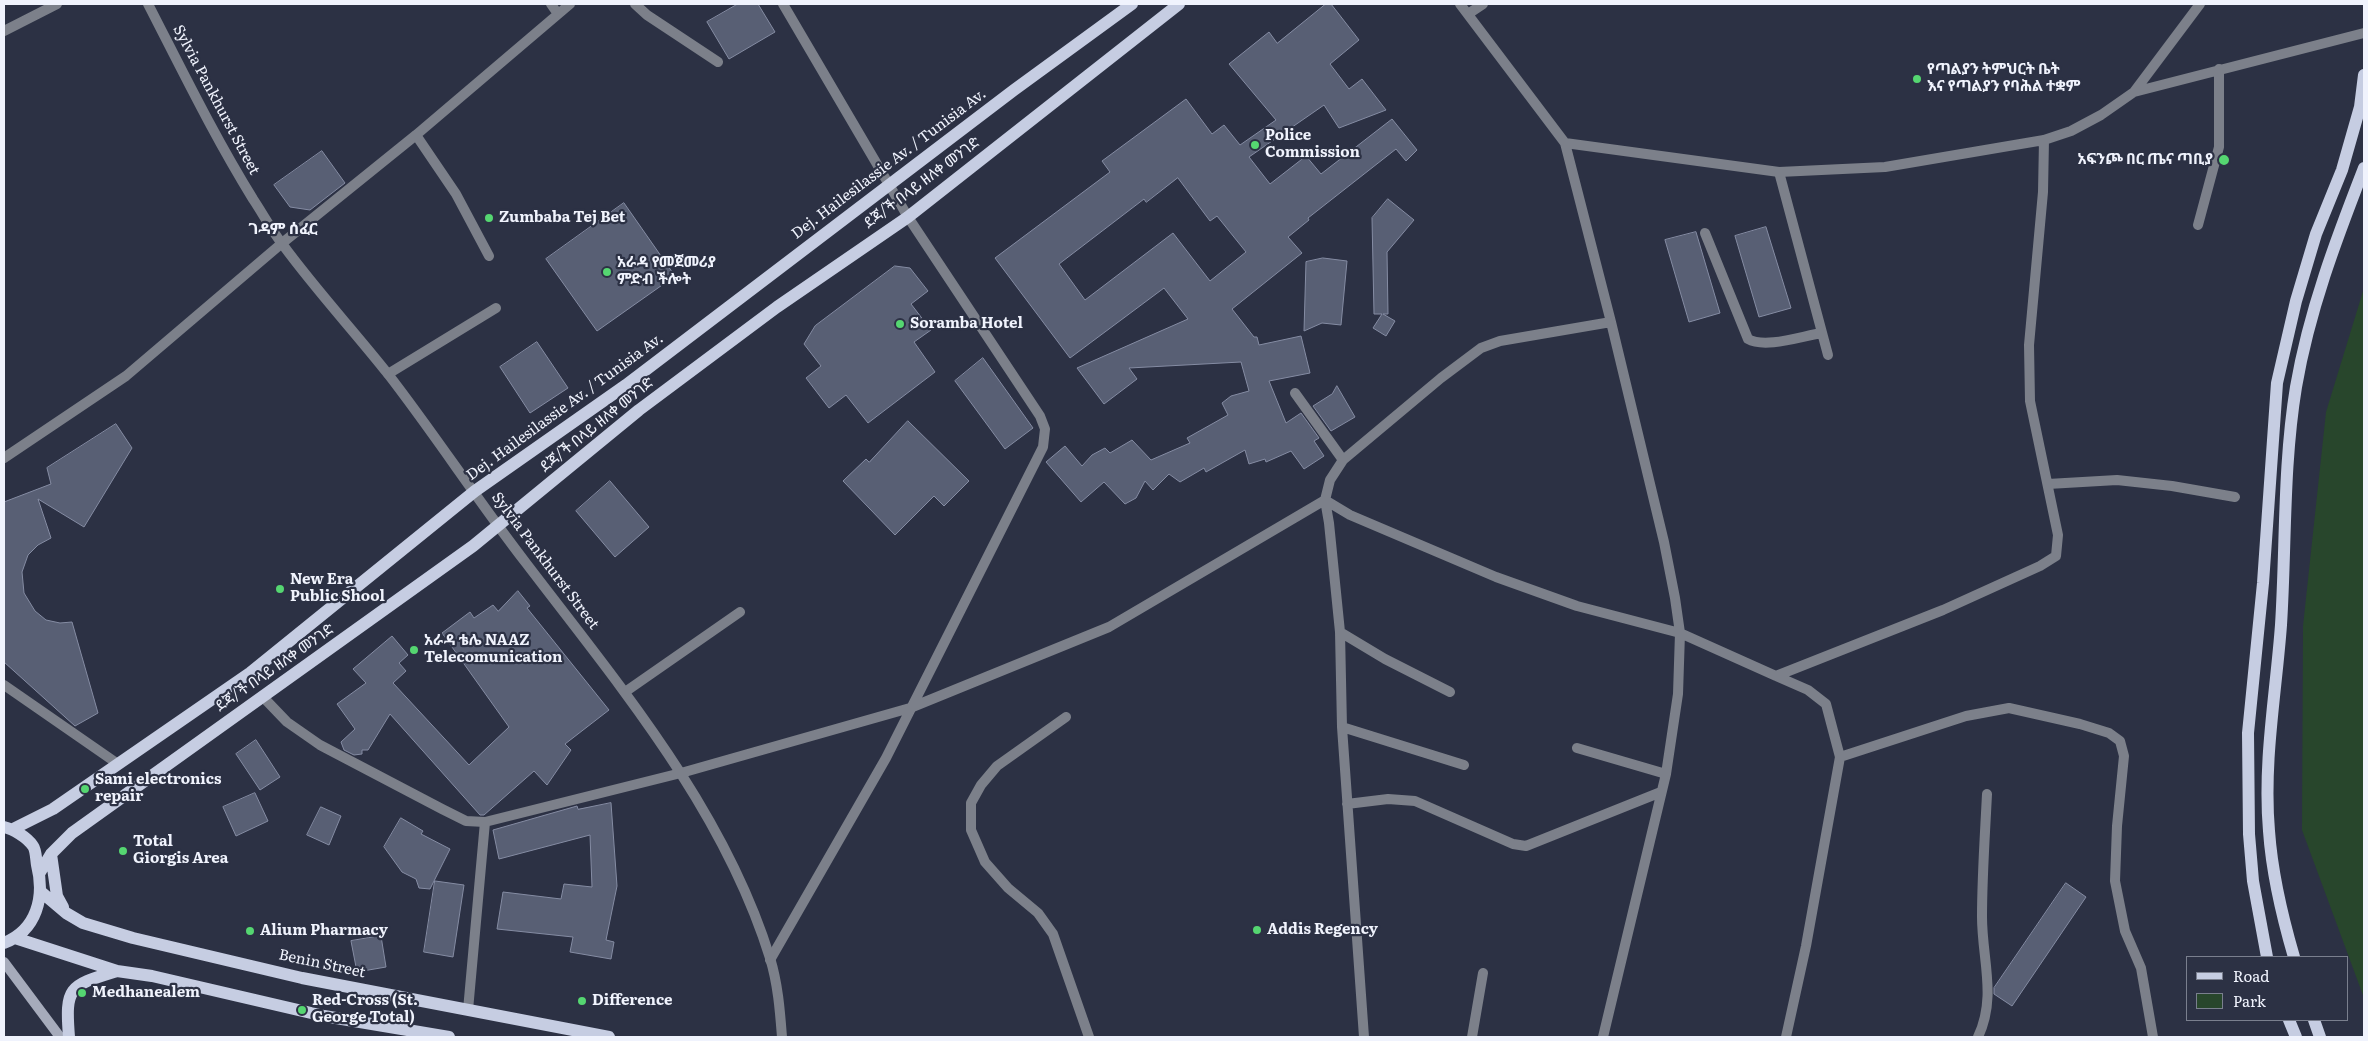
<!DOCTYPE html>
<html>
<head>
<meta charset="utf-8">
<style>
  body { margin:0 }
  #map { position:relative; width:2368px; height:1041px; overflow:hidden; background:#2c3144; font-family:Literata,serif }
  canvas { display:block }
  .frame { position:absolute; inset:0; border:5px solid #f0f3fd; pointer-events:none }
  .legend { position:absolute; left:2186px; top:956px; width:162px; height:65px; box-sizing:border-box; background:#2c3144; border:1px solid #7a7f8e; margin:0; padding:6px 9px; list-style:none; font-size:15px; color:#f0f3fd }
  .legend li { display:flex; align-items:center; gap:10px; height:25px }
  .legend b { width:25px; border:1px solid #7a7f8e }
</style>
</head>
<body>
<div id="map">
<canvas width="2368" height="1041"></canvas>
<div class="frame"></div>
<ul class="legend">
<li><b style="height:6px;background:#c6cde2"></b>Road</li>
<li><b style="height:14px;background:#28462c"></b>Park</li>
</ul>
</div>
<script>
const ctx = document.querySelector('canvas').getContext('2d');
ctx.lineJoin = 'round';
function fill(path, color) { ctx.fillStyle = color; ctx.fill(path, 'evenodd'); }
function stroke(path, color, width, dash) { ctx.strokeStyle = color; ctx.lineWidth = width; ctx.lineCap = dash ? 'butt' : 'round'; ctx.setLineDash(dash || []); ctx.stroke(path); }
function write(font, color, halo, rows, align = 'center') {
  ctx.font = font + ' Literata,"Noto Sans Ethiopic",serif'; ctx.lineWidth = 4.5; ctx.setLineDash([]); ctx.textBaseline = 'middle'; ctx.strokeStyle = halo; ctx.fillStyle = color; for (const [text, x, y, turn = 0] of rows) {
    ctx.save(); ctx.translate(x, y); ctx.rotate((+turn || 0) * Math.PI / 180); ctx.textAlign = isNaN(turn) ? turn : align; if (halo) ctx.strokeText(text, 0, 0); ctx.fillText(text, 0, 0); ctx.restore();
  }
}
const green = new Path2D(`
  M2364,288V998L2302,830L2303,626L2326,412Z`);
const building = new Path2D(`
  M738,4H758L775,32L729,59L707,22Z
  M1326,4H1331L1359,40L1330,64L1349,89L1362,79L1386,110L1339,128L1324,105L1249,157L1270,184L1306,156L1321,174L1392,119L1417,150L1406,161L1396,149L1308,218L1309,220L1288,237L1302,253L1232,309L1254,337H1257L1259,345L1301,336L1310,373L1269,381L1286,423L1301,413L1319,438L1314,441L1324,456L1304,469L1291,451L1266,462L1265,459L1249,464L1245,450L1206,472L1204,468L1180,482L1169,474L1153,490L1145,481L1136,498L1125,504L1104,482L1081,502L1046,462L1065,446L1082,466L1092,455L1105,448L1110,453L1132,440L1151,460L1190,443L1187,438L1228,415L1222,403L1231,396L1249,391L1241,362L1129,368L1137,379L1104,404L1077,368L1188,319L1164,288L1070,358L995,258L1110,172L1102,161L1186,99L1212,134L1224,125L1240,145L1276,120L1229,64L1269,32L1277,43ZM1178,178L1210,221L1217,216L1246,252L1210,281L1173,233L1085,300L1059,264L1144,199L1146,202Z
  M322,151L345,183L310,210L290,207L274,185Z
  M1388,199L1414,220L1387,252L1388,314H1383L1395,321L1386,336L1373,328L1382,314H1374L1372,218Z
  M624,203L675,276L597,331L546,259Z
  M1766,227L1791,308L1759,317L1735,236Z
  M1696,232L1720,313L1689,322L1665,240Z
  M1323,258L1347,261L1341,325L1322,323L1304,331L1306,262Z
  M895,266L910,268L928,291L911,304L931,330L914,342L935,372L868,423L846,395L829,408L806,378L821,366L804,344L815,326Z
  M537,342L568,388L530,413L500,367Z
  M983,358L1033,428L1005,449L955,381Z
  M1337,386L1355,417L1331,431L1313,406L1332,394Z
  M908,421L969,481L944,506L934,496L895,535L843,481L866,459L869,462Z
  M116,424L132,448L84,527L38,499L51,538L38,545L28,555L22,572L24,593L35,611L46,620L60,623L72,622L98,713L75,726L4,662V502L51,484L47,468Z
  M610,481L649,527L615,557L576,511Z
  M518,591L530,606L527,608L609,710L565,744L571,750L547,785L534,771L484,815H480L390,714L368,750H362V754L354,755L344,750L341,742L355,729L337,704L366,683L353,669L392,636L408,655L399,663L406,671L393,683L469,765L509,727L442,633L470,612L474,618L493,605L498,611Z
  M256,740L280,777L260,790L236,754Z
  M255,793L268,821L236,836L223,807Z
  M611,803L617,886L606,940L614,942L611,959L570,952L573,937L497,929L503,892L561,899L564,884L592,887L590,835L499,859L493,830L577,806L578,809Z
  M321,807L341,816L329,845L307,835Z
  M401,818L423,831L421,834L450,849L430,889L419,888L416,879L402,872L384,847Z
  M435,881L464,885L453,957L424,952Z
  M2066,883L2086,897L2012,1006L1994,994V988Z
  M381,936L386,967L357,972L351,941Z`);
const service = new Path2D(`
  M1779,172L1828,355
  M1705,233L1748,339C1765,349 1802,336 1822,333`);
const minor = new Path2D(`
  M551,4L558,14
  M635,4L647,15L718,62
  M1460,4L1565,143L1611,322L1664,542L1675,598L1680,633L1678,694L1666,774L1603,1037
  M1468,14L1483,4
  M4,31L57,4
  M2134,92L2200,4
  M416,135L456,194L489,256
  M1565,143L1779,172L1885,167L2044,140L2071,131L2101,115L2134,92L2364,33
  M2198,225L2219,147V69
  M388,374L496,308
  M1295,393L1343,460
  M4,458L126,376L281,244L416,135L570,4
  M2048,484L2117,480L2172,486L2235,497
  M1325,500L1350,515L1496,577L1577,606L1680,633L1776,676L1943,610L2040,566L2056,556L2058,535L2030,401L2029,345L2043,192L2044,140
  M1340,632L1385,659L1450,692
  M1776,676L1808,690L1826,704L1840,757L1806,946L1786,1037
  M4,685L118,764
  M625,692L740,612
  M263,697L287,722L320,745L442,809L466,821L485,822
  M1066,717L997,766L981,785L971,803V830L985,862L1008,888L1038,913L1053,934L1089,1037
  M1342,727L1464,765
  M1577,748L1666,774
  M1840,757L1966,716L2009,708L2080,724L2109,733L2120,741L2124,756L2117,826L2115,881L2125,931L2141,968L2153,1037
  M1347,804L1388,799L1415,801L1513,844L1526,846L1661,792
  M770,960L886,758L1043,447L1045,429L1040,416L908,217L783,4
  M468,1010L485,822L681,773L910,708L1109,627L1325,500
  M1364,1037L1342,727L1340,632L1329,523L1325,500L1330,480L1343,460L1441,378L1481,348L1500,341L1611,322
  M1472,1037L1483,973
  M1978,1037C1997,997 1982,959 1982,917C1982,876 1985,835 1987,794`);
const tertiary = new Path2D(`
  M148,4C182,70 214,136 253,199C263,214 272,231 283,245C316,290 354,331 388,374C436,436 478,501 526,563C619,685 724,809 770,958C778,984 780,1011 782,1037`);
const secondary = new Path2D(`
  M4,962L60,1037`);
const primary = new Path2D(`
  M4,827C13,829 27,837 33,846C36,850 36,859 37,865C45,897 37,930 4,943
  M13,829L53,809L250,673L475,491L626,385L1014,90L1132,4
  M51,854L57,896L63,907
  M39,874L51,854L72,833L473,546L639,410L777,307L908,217L1179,4
  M40,891L66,913L83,923L133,938L302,978L609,1037
  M15,938L117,971L152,976L324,1016L449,1037
  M2267,957L2253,881L2249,834L2248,733L2263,583L2277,383L2296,301L2316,234L2342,170L2360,107L2364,75
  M2294,957C2282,916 2272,874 2269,831C2263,762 2276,693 2281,625C2286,546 2283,466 2296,387C2309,311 2336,240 2364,168
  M2289,1020L2296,1037
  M2314,1020L2320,1037
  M69,1037C65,986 69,986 117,971`);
const markers = [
  [1917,79,5,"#55d671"],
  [1255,145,5,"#55d671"],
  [2224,160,6,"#55d671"],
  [489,218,5,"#55d671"],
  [607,272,5,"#55d671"],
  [900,324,5,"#55d671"],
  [280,589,5,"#55d671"],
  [414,650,5,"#55d671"],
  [85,789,5,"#55d671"],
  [123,851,5,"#55d671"],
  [1257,930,5,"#55d671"],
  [250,931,5,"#55d671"],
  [82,993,5,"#55d671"],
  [582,1001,5,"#55d671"],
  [302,1010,5,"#55d671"]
];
const poiNames = [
  ["የጣልያን ትምህርት ቤት",1927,70],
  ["እና የጣልያን የባሕል ተቋም",1927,87],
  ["Police",1265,136],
  ["Commission",1265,153],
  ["አፍንጮ በር ጤና ጣቢያ",2213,160,"right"],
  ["Zumbaba Tej Bet",499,218],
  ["አራዳ የመጀመሪያ",617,263],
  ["ምድብ ችሎት",617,280],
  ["Soramba Hotel",910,324],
  ["New Era",290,580],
  ["Public Shool",290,597],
  ["አራዳ ቴሌ NAAZ",424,641],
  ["Telecomunication",424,658],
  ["Sami electronics",95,780],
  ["repair",95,797],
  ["Total",133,842],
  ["Giorgis Area",133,859],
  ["Addis Regency",1267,930],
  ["Alium Pharmacy",260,931],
  ["Medhanealem",92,993],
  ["Red-Cross (St.",312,1001],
  ["George Total)",312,1018],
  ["Difference",592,1001]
];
const streetNames = [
  ["Sylvia Pankhurst Street",216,100,62],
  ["Dej. Hailesilassie Av. / Tunisia Av.",889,164,-37],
  ["ደጃ/ች በላይ ዘለቀ መንገድ",922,183,-37],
  ["Dej. Hailesilassie Av. / Tunisia Av.",565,407,-36],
  ["ደጃ/ች በላይ ዘለቀ መንገድ",597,425,-39],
  ["Sylvia Pankhurst Street",545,561,53],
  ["ደጃ/ች በላይ ዘለቀ መንገድ",275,668,-35],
  ["Benin Street",322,964,12]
];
const neighbourhoodNames = [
  ["ገዳም ሰፈር",283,229]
];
fill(green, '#28462c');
fill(building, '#585f74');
stroke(building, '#858ca3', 1);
stroke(service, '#7c808a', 10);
stroke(minor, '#7c808a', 10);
stroke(tertiary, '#7c808a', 10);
stroke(secondary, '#a6abbb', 10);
stroke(primary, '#c6cde2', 12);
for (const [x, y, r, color] of markers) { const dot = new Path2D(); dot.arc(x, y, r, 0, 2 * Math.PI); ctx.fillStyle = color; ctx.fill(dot); stroke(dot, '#2c3144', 2); }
write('bold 15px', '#f0f3fd', '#2c3144', poiNames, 'left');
write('15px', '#f0f3fd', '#2c3144', streetNames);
write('bold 16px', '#f0f3fd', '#2c3144', neighbourhoodNames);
</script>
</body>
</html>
